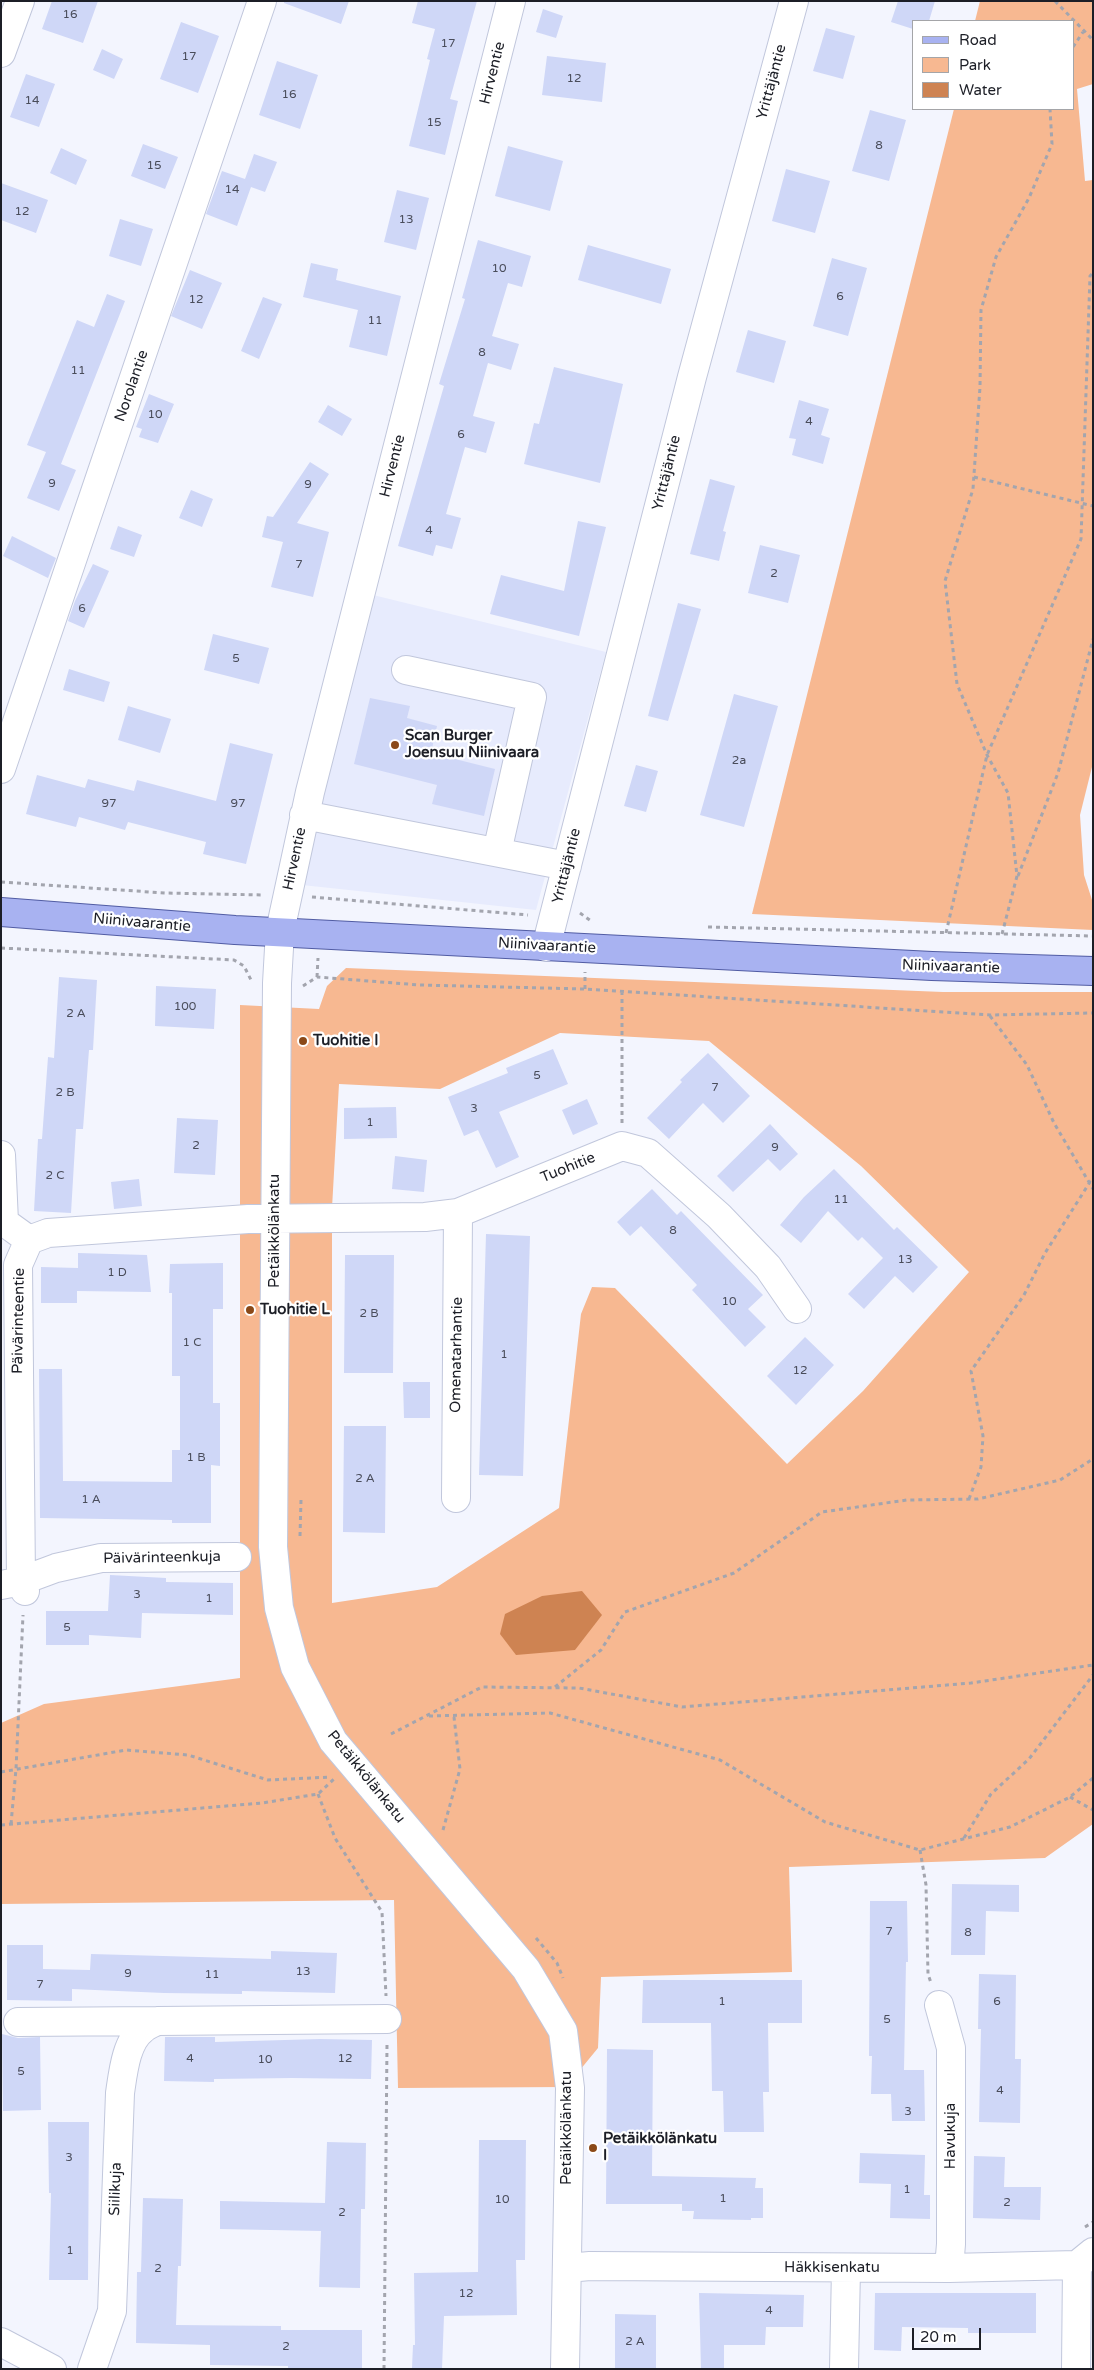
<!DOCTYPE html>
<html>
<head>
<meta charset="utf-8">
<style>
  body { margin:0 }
  #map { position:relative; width:1094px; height:2370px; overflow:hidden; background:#f3f5fe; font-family:"Varela Round",sans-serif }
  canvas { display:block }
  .frame { position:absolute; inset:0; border:2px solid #1c1e26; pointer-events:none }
  .legend { position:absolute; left:912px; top:20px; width:162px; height:90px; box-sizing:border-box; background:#fff; border:1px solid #a4a5a8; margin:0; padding:6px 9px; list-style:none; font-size:15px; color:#1c1e26 }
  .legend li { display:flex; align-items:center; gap:10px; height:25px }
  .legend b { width:25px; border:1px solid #a4a5a8 }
  .scale { position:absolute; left:912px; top:2328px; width:69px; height:22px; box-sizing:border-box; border:2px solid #1c1e26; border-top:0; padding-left:6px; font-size:15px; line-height:18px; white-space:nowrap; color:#1c1e26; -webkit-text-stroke:4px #fff; paint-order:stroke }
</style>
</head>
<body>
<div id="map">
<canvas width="1094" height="2370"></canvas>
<div class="frame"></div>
<ul class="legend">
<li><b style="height:6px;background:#a8b2f1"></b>Road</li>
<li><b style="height:14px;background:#f7b891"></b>Park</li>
<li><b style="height:14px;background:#ce8352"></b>Water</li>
</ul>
<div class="scale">20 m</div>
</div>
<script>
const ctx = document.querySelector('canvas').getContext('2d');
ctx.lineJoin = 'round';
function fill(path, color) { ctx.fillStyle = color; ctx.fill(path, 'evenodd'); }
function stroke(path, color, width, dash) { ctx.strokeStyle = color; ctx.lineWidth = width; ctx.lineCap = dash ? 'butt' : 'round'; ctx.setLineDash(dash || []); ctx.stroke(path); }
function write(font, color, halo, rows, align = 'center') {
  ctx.font = font + ' "Varela Round",sans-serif'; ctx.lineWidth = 4.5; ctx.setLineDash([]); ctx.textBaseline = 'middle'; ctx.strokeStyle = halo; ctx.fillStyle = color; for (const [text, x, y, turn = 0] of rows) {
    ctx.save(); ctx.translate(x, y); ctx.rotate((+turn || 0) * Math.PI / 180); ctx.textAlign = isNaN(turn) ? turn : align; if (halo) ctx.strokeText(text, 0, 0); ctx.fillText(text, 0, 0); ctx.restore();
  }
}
const built = new Path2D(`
  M373,595L606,652L536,910L302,885Z`);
const green = new Path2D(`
  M980,1H1093V84L1077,89L1085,181L1093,180V763L1080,815L1084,875L1093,903V930L752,914L954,109H1073V21H975Z
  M346,968L943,992H1093V1824L1045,1858L789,1867L792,1972L601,1977L598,2048L566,2087L398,2088L394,1900L1,1904V1723L44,1704L240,1678V1005L319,1009L327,986ZM560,1033L709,1041L861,1166L969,1272L863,1391L787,1464L615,1288L592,1287L581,1314L559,1508L437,1587L332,1603V1208L339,1084L440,1089Z`);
const water = new Path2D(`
  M582,1591L602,1615L575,1650L516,1655L500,1634L505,1614L542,1596Z`);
const building = new Path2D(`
  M52,1H98L83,43L42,29Z
  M284,1H349L341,24L284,3Z
  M418,1H477L450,99L458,101L445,155L409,146L430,60L427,59L435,29L412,23Z
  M898,1H935L929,21H913V29L891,22Z
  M543,9L563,16L556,38L536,32Z
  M181,22L219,36L198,93L160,79Z
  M826,28L855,36L843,79L813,71Z
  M102,49L123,59L114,79L93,70Z
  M547,56L606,63L602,102L542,95Z
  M277,61L318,75L300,129L259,115Z
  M26,74L55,84L39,127L10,117Z
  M870,110L906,120L889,181L852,171Z
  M143,144L178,157L165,189L131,176Z
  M508,146L563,161L550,211L495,196Z
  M61,148L87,160L76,185L50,173Z
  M254,154L277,162L265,192L251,187L237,226L206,214L222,171L245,179Z
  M786,169L830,181L815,233L772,221Z
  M1,183L48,200L36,233L1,220Z
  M397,190L429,198L416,250L384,242Z
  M120,219L153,229L141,266L109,256Z
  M478,240L531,256L522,287L508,283L492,336L519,344L511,370L488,363L473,416L495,422L486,453L465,447L446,514L461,518L452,549L436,545L433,556L398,546L444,386L439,384L465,299L462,298Z
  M588,245L671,269L661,304L578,280Z
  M832,258L867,268L848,336L813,326Z
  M311,263L338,269L336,280L401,296L387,356L349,347L358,310L303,297Z
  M190,270L222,283L202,329L171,316Z
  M107,294L125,301L61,464L76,470L59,511L27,498L46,452L27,445L77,320L94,327Z
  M263,297L282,304L259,359L241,351Z
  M748,330L786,341L774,383L736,372Z
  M554,367L623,384L600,483L524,464L534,423L539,424Z
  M149,394L174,404L158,443L139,437L142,429L136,427Z
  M799,400L829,409L821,435L830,438L823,464L792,455L796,439L789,438Z
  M328,405L352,419L342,436L318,422Z
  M310,462L329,474L297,523L329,532L313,597L271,587L283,542L262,537L267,516L273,517Z
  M710,479L735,486L723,531L726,532L719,561L690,554Z
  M191,490L213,499L202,527L179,518Z
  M578,521L606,527L579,636L490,614L501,575L564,591Z
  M118,526L142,535L134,557L110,549Z
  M12,536L56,558L48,578L3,556Z
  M760,545L800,555L788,603L748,593Z
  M93,564L109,571L84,628L68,621L75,601Z
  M678,603L701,609L668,721L648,716Z
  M213,634L269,648L259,684L204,670Z
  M69,669L110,682L104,702L63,690Z
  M734,694L778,706L744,827L700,815Z
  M370,698L410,706L407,718L437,726L431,753L495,769L484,816L432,804L437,785L354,764Z
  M128,706L171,719L160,753L118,740Z
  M230,743L273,754L246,864L203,854L206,842L128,822L125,830L79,817L76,827L26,814L37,775L85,788L88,779L134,791L137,780L216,801Z
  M636,765L658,771L646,812L624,806Z
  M59,977L97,980L93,1050H89L83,1129H76L71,1213L34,1211L38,1139H42L48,1057L54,1058Z
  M156,986L216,989L214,1029L155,1026Z
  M553,1049L568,1084L499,1112L519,1157L496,1168L478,1130L464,1136L448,1097L508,1073L506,1068Z
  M708,1053L750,1096L723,1123L703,1103L669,1139L647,1118L682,1082L680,1080Z
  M587,1099L598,1124L573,1135L562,1110Z
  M396,1107L397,1138L344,1139V1108Z
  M177,1118L218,1120L215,1175L174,1173Z
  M770,1124L798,1154L780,1171L768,1159L733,1192L717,1176Z
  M395,1156L427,1160L424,1192L392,1189Z
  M834,1169L894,1230L897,1227L938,1267L913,1293L895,1276L864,1309L848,1294L883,1258L862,1237L858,1241L828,1211L801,1243L780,1225L804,1197Z
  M139,1179L142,1206L114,1209L111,1182Z
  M652,1189L677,1215L681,1211L763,1295L748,1309L766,1327L745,1347L692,1290L697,1285L641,1226L630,1236L617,1222Z
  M486,1234L530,1236L523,1476L479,1475Z
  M78,1253L147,1255L151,1292L77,1291V1303H41V1267L78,1268Z
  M345,1255H394L393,1373H344Z
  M223,1263V1309H213V1403H220V1466L211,1465V1523H172V1520L40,1518L39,1369H62L63,1481L172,1482V1450H180V1376H172V1293H169L170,1264Z
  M805,1337L834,1365L796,1405L767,1376Z
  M403,1382H430V1418H404Z
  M344,1426H386L385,1533L343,1532Z
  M110,1575L166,1578V1582L233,1583V1615L142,1613L141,1638L89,1635V1645H46V1611H108Z
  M952,1884L1019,1885V1912L986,1911L985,1955H951Z
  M870,1901H907L908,1962H906L904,2070H924L925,2121H892L891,2094H871L872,2056H869Z
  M7,1945H43V1969L90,1970L91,1954L271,1959V1951L337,1953L335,1993L242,1991V1994L164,1993L72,1989V2001L7,2000Z
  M979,1974L1016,1975L1015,2059H1021L1020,2123L979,2122L981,2029H978Z
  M643,1980H802V2023H768L769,2092H763L764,2132H724L723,2091H712L711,2023H642Z
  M2,2034L18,2038L40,2037L41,2110L3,2111Z
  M165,2037H215V2042L320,2039L372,2040L371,2079L292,2078L214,2079V2082L164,2081Z
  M607,2049L653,2050L652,2176L756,2178L755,2188H763V2218H751V2220L693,2219L694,2211H682V2204H606Z
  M48,2122H89L88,2280H49L51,2193H49Z
  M479,2140H526L525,2260H516L517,2315L444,2316L442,2369L412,2368L413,2345H415L414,2273L478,2272Z
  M327,2142L366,2143L365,2209H361L360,2288L319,2287L321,2231L220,2229V2201L325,2203Z
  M860,2153L925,2155L924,2195H930V2219L890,2218L891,2184L859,2183Z
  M974,2156L1005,2157L1004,2187H1041L1040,2220L973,2218Z
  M143,2198L183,2199L181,2266H178L176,2325L281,2326V2330H362V2369H288V2366L210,2365V2345L136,2343L137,2272H141Z
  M699,2293L804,2295L803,2327H766L765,2345H724V2369H701Z
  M875,2293H1036V2333H968V2328L902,2327L901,2351L874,2350Z
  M615,2314L656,2315V2369H615Z`);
const path = new Path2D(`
  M1055,1L1093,40
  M1073,47L1083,32
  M974,477L1093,506
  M1018,876L1058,773L1093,639
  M1,882L165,893L263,895
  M312,897L528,915
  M580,913L591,921L590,923
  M708,927L1093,936
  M946,933L987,755L1081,539L1090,276L1093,273
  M1002,934L1017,876L1008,793L987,755L957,684L945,581L973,489L980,387L981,310L996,257L1029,198L1052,144L1050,109
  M1,948L234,960L244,966L252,982
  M317,977L318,958
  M303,986L317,977L420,985L585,989L990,1015L1093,1013
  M585,989V972
  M990,1016L1027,1065L1054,1123L1093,1189
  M622,1123V991
  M969,1499L981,1467L983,1436L971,1371L1024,1295L1045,1253L1090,1182L1093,1183
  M300,1536L301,1500
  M555,1687L601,1650L625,1612L734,1573L822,1512L907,1500L978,1499L1060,1480L1093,1459
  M429,1716L550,1713L720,1760L825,1822L920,1850L1010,1827L1070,1797L1093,1778
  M391,1734L482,1687L579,1688L682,1707L971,1683L1093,1665
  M1,1772L126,1750L188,1755L268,1780L331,1777
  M318,1794L335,1838L382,1912L386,1996
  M1070,1797L1093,1810
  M11,1824L16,1769L23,1615
  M1,1825L262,1803L318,1794L334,1779
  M443,1830L460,1769L454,1717
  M964,1838L991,1794L1029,1759L1093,1675
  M920,1850L926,1885L928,1974L931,1983
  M536,1938L557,1963L563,1978
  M1085,2227L1093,2222
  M384,2369L387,2044`);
const minor = new Path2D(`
  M511,1L310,792L280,931L277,983L273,1547L279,1608L295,1667L333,1741L526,1969L563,2031L570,2088L565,2369
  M1,53L20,1
  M406,670L532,697L497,852
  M1,769L262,1
  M304,815L567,866
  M546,947L692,377L794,1
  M1,1155L4,1222L29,1240
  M456,1498L458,1213
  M1,1585L21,1581L56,1568L101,1558L237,1557
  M25,1591L21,1581L18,1265L29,1240L48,1233L248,1219L425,1217L458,1213L622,1146L648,1153L719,1216L768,1267L797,1309
  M939,2005L951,2048V2244L949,2268
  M18,2022L157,2021
  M567,2268L590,2266L949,2268L1077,2265L1093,2252
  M1,2342L52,2369
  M92,2369L112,2311L120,2093C123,2073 126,2041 143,2029C147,2025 153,2023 157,2021L387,2019
  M844,2369L846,2268
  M1076,2369L1077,2265`);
const major = new Path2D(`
  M1,912L235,930L932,966L1093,971`);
const markers = [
  [395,745,5,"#8b4918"],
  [303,1041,5,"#8b4918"],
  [250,1310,5,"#8b4918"],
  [593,2148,5,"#8b4918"]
];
const numberNames = [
  ["16",70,15],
  ["17",448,44],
  ["17",189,57],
  ["12",574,79],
  ["16",289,95],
  ["14",32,101],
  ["15",434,123],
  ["8",879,146],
  ["15",154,166],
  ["14",232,190],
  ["12",22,212],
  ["13",406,220],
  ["10",499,269],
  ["6",840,297],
  ["12",196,300],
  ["11",375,321],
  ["8",482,353],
  ["11",78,371],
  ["10",155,415],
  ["4",809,422],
  ["6",461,435],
  ["9",52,484],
  ["9",308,485],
  ["4",429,531],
  ["7",299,565],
  ["2",774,574],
  ["6",82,609],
  ["5",236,659],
  ["2a",739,761],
  ["97",109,804],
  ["97",238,804],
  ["100",185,1007],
  ["2 A",76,1014],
  ["5",537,1076],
  ["7",715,1088],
  ["2 B",65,1093],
  ["3",474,1109],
  ["1",370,1123],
  ["2",196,1146],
  ["9",775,1148],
  ["2 C",55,1176],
  ["11",841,1200],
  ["8",673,1231],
  ["13",905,1260],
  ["1 D",117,1273],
  ["10",729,1302],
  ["2 B",369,1314],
  ["1 C",192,1343],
  ["1",504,1355],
  ["12",800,1371],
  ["1 B",196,1458],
  ["2 A",365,1479],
  ["1 A",91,1500],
  ["3",137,1595],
  ["1",209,1599],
  ["5",67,1628],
  ["7",889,1932],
  ["8",968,1933],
  ["13",303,1972],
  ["9",128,1974],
  ["11",212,1975],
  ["7",40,1985],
  ["1",722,2002],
  ["6",997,2002],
  ["5",887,2020],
  ["4",190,2059],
  ["12",345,2059],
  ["10",265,2060],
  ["5",21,2072],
  ["4",1000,2091],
  ["3",908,2112],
  ["3",69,2158],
  ["1",907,2190],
  ["1",723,2199],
  ["10",502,2200],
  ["2",1007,2203],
  ["2",342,2213],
  ["1",70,2251],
  ["2",158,2269],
  ["12",466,2294],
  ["4",769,2311],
  ["2 A",635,2342],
  ["2",286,2347]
];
const streetNames = [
  ["Hirventie",493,73,-76],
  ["Yrittäjäntie",772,82,-75],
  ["Norolantie",132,386,-71],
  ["Hirventie",393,466,-76],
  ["Yrittäjäntie",667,473,-76],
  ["Hirventie",295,859,-78],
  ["Yrittäjäntie",567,866,-76],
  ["Niinivaarantie",142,923,5],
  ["Niinivaarantie",547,946,3],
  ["Niinivaarantie",951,967,2],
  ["Tuohitie",568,1168,-22],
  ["Petäikkölänkatu",275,1231,-90],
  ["Päivärinteentie",19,1321,-89],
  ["Omenatarhantie",457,1355,-89],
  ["Päivärinteenkuja",162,1558,-1],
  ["Petäikkölänkatu",366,1777,51],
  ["Petäikkölänkatu",567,2128,-90],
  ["Havukuja",951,2136,-90],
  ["Siilikuja",116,2189,-88],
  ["Häkkisenkatu",832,2268]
];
const poiNames = [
  ["Scan Burger",405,736],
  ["Joensuu Niinivaara",405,753],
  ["Tuohitie I",313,1041],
  ["Tuohitie L",260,1310],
  ["Petäikkölänkatu",603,2139],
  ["I",603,2156]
];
fill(built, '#e7ebfd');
fill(green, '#f7b891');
fill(water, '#ce8352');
fill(building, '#cfd7f7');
stroke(minor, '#c1c7dc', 30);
stroke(major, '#515ca3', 30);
stroke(path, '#a3a5ae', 3, [4, 4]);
stroke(minor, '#fff', 28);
stroke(major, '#a8b2f1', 28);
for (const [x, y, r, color] of markers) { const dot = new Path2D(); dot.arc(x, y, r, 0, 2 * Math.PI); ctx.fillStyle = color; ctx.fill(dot); stroke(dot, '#fff', 2); }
write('12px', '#494c5a', null, numberNames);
write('15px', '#1c1e26', '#fff', streetNames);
write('bold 15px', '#1c1e26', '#fff', poiNames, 'left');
</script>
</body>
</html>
